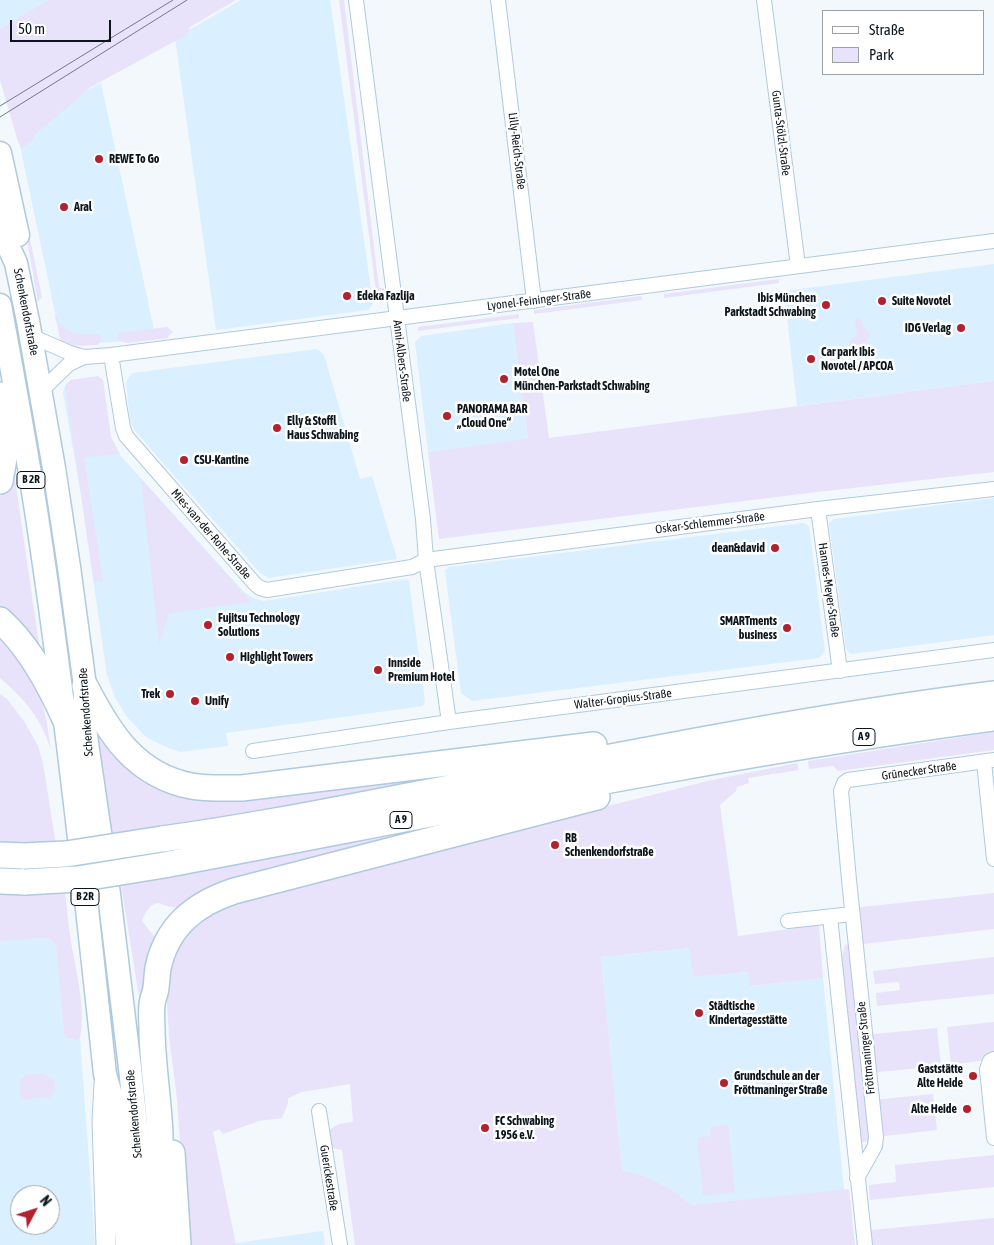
<!DOCTYPE html>
<html>
<head>
<meta charset="utf-8">
<style>
  body { margin:0 }
  #map { position:relative; width:994px; height:1245px; overflow:hidden; background:#f2f8fc; font-family:"Asap Condensed",sans-serif }
  canvas { display:block }
  .legend { position:absolute; left:822px; top:10px; width:162px; height:65px; box-sizing:border-box; background:#fff; border:1px solid #9ea1a4; margin:0; padding:6px 9px; list-style:none; font-size:15px; color:#0c151c }
  .legend li { display:flex; align-items:center; gap:10px; height:25px }
  .legend b { width:25px; border:1px solid #9ea1a4 }
  .north { position:absolute; left:10px; top:1185px; width:50px; height:50px; box-sizing:border-box; background:#fff; border:1px solid #9ea1a4; border-radius:50%; rotate:50deg; font-size:14px; font-weight:700; line-height:20px; text-align:center; color:#0c151c }
  .north::after { content:''; display:block; margin:auto; width:18px; height:22px; background:#b3212f; clip-path:polygon(50% 0,100% 100%,50% 72%,0 100%) }
  .scale { position:absolute; left:10px; top:20px; width:101px; height:22px; box-sizing:border-box; border:2px solid #0c151c; border-top:0; padding-left:6px; font-size:15px; line-height:18px; white-space:nowrap; color:#0c151c; -webkit-text-stroke:4px #fff; paint-order:stroke }
</style>
</head>
<body>
<div id="map">
<canvas width="994" height="1245"></canvas>
<ul class="legend">
<li><b style="height:6px;background:#fff"></b>Straße</li>
<li><b style="height:14px;background:#e8e2fa"></b>Park</li>
</ul>
<div class="north">N</div>
<div class="scale">50 m</div>
</div>
<script>
const ctx = document.querySelector('canvas').getContext('2d');
ctx.lineJoin = 'round';
function fill(path, color) { ctx.fillStyle = color; ctx.fill(path, 'evenodd'); }
function stroke(path, color, width, dash) { ctx.strokeStyle = color; ctx.lineWidth = width; ctx.lineCap = dash ? 'butt' : 'round'; ctx.setLineDash(dash || []); ctx.stroke(path); }
function write(font, color, halo, rows, align = 'center') {
  ctx.font = font + ' "Asap Condensed",sans-serif'; ctx.lineWidth = 5; ctx.setLineDash([]); ctx.textBaseline = 'middle'; ctx.strokeStyle = halo; ctx.fillStyle = color; for (const [text, x, y, turn = 0] of rows) {
    ctx.save(); ctx.translate(x, y); ctx.rotate((+turn || 0) * Math.PI / 180); ctx.textAlign = isNaN(turn) ? turn : align; if (halo) ctx.strokeText(text, 0, 0); ctx.fillText(text, 0, 0); ctx.restore();
  }
}
const built = new Path2D(`
  M0,0H48L0,29Z
  M241,0H330L373,304L368,310L216,330L175,38Z
  M101,83L156,339L70,345L61,341L19,141L71,100Z
  M994,264V381L797,406L784,291Z
  M513,323L528,440L428,452L415,342L421,336Z
  M317,349L324,355L360,479L372,476L397,559L268,578L259,572L135,431L130,421L126,382L132,373Z
  M103,381L112,444L119,454L244,592L253,598L264,601L407,579L409,581L425,702L423,706L226,733L228,746L181,752L168,748L146,737L126,716L115,697L107,675L81,495L63,392L65,386Z
  M994,498V635L852,654L846,649L829,523L834,519Z
  M804,523L809,526L825,651L819,658L472,701L461,693L445,571L449,567Z
  M0,931L32,939L44,938L51,940L56,947L64,1033L77,1040L80,1038L95,1245H0ZM20,1195H50V1225H20Z
  M691,948L693,977L749,972L751,986L823,978L844,1190L691,1205L674,1191L645,1176L622,1172L601,957Z
  M323,1231L325,1245H236V1243Z`);
const green = new Path2D(`
  M48,0H236L190,27L188,34L91,87L33,136L34,138L22,148L18,142L0,80V29Z
  M339,0H344L379,288H384L385,298L377,299Z
  M11,167L16,171L42,297L38,302L25,229Z
  M779,279V283L664,298V294Z
  M641,296L642,300L534,314V310Z
  M519,314V318L418,331V327Z
  M56,315C63,336 80,335 98,334L101,340L98,345C86,345 71,348 61,342L55,316Z
  M859,318L862,321L863,326L869,332V337L864,344L867,348L872,350L873,355L851,358V346L849,342L857,335L855,319Z
  M533,322L549,438L994,381V472L817,492L439,539L428,452L528,439L513,323Z
  M167,327L173,332L168,336V338L127,343L120,341L117,337L118,333Z
  M98,376L103,380L111,437L120,454L84,457L103,581L94,582L65,386L70,380Z
  M12,458L39,644L37,645L12,615L0,607V497L7,478Z
  M141,479L251,602L169,613L159,644Z
  M0,628L39,693L46,718L51,750C40,716 26,701 0,678Z
  M0,694L7,699L24,721L38,746L43,763L56,845L0,849Z
  M100,732L151,782L539,763L113,838L97,734Z
  M994,732V750L838,771L833,766L809,769L808,761Z
  M797,763L799,770L748,778L749,783L737,787L736,791L720,805L738,936L819,925L823,978L750,986L748,972L693,977L690,948L601,957L622,1171L645,1176L674,1191L691,1205L849,1189L855,1245H355L342,1150L332,1148L329,1130L339,1124L353,1122L350,1084L302,1092L288,1098V1103L282,1118L259,1121L223,1134L219,1129L213,1132L236,1245H187L177,1099L169,1036L166,985L169,967L181,938L212,910L285,887L712,780Z
  M547,802L183,907C178,907 172,908 166,906C164,905 160,903 158,903C150,903 144,914 142,921L157,940L142,1015L121,885Z
  M99,888L119,1043L125,1131L94,889Z
  M0,890L65,891C67,908 68,925 71,942C76,972 86,1007 80,1038L77,1040L67,1038L64,1033L56,947L51,940L44,938L0,941Z
  M994,893V929L855,945L852,908Z
  M850,944L872,1141L861,1142L841,961L845,945Z
  M994,957V994L877,1006L876,993L900,990L899,982L875,984L873,971Z
  M994,1022V1059L951,1065L947,1027Z
  M937,1028L941,1066L869,1073L865,1035Z
  M41,1074L48,1076L55,1082V1091L51,1097L34,1098L27,1100C15,1094 22,1091 20,1080L26,1075Z
  M933,1094L937,1130L876,1137L872,1100Z
  M728,1125L735,1192L703,1196L697,1138L711,1136L710,1127Z
  M994,1155V1187L870,1200L869,1185L896,1182L895,1165Z
  M994,1218V1245H865L863,1231Z`);
const minor = new Path2D(`
  M356,0L423,519L426,560L449,722
  M498,0L534,301
  M764,0L798,266
  M31,336L70,353L84,357L111,355L994,241
  M111,355L123,428L126,436L255,584L260,588L267,590L412,567L426,560L818,509L994,489
  M41,391L69,364L84,357
  M818,509L840,671
  M253,751L449,722L994,650
  M984,762L994,859
  M830,917L865,1245
  M788,921L852,914
  M994,1059L990,1061L987,1069L994,1138
  M319,1111L340,1245
  M857,1178L875,1146L876,1137L849,880L841,791L844,783L848,780L994,760`);
const secondary = new Path2D(`
  M104,1083L102,1121L106,1245`);
const trunk = new Path2D(`
  M0,153L18,235
  M0,214L5,239L16,263L28,321L54,468L69,567L85,686L84,722L109,894L130,1068L138,1144L145,1245
  M0,305C13,376 26,446 37,517C65,702 85,888 105,1074L118,1119L127,1245
  M153,1162L158,1180L161,1245`);
const motorway = new Path2D(`
  M0,395L7,441L0,481
  M0,620C29,646 49,683 65,719
  M85,686C109,733 135,775 191,786C207,789 225,788 242,788L594,745
  M162,839C266,825 368,803 471,784C645,750 819,716 994,694
  M0,855L24,856
  M164,865C440,813 716,755 994,718
  M0,881L25,882
  M172,1153L178,1245
  M158,1180C165,1132 153,1081 152,1032C152,1023 151,1014 152,1005C152,999 156,993 156,987C157,981 157,974 158,968C167,926 195,904 234,891L597,797`);
const tram = new Path2D(`
  M0,106L173,0
  M0,117L187,0`);
const motorwayBridge = new Path2D(`
  M24,856L66,854L162,839
  M25,882L78,879L164,865`);
const markers = [
  [99,159,5,"#b3212f"],
  [64,207,5,"#b3212f"],
  [347,296,5,"#b3212f"],
  [882,301,5,"#b3212f"],
  [826,305,5,"#b3212f"],
  [961,328,5,"#b3212f"],
  [811,359,5,"#b3212f"],
  [504,379,5,"#b3212f"],
  [447,416,5,"#b3212f"],
  [277,428,5,"#b3212f"],
  [184,460,5,"#b3212f"],
  [775,548,5,"#b3212f"],
  [208,625,5,"#b3212f"],
  [787,628,5,"#b3212f"],
  [230,657,5,"#b3212f"],
  [378,670,5,"#b3212f"],
  [170,694,5,"#b3212f"],
  [195,701,5,"#b3212f"],
  [555,845,5,"#b3212f"],
  [699,1013,5,"#b3212f"],
  [973,1076,5,"#b3212f"],
  [724,1083,5,"#b3212f"],
  [967,1109,5,"#b3212f"],
  [485,1128,5,"#b3212f"]
];
const shields = [
  [31,480,28],
  [864,737,22],
  [401,820,22],
  [85,897,28]
];
const shieldNames = [
  ["B 2R",31,480],
  ["A 9",864,737],
  ["A 9",401,820],
  ["B 2R",85,897]
];
const streetNames = [
  ["Gunta-Stölzl-Straße",781,133,83],
  ["Lilly-Reich-Straße",517,151,83],
  ["Lyonel-Feininger-Straße",539,300,-7],
  ["Schenkendorfstraße",26,312,79],
  ["Anni-Albers-Straße",402,361,83],
  ["Oskar-Schlemmer-Straße",710,523,-7],
  ["Mies-van-der-Rohe-Straße",211,534,49],
  ["Hannes-Meyer-Straße",829,590,82],
  ["Walter-Gropius-Straße",623,699,-7],
  ["Schenkendorfstraße",86,712,-94],
  ["Grünecker Straße",919,771,-8],
  ["Fröttmaninger Straße",866,1048,-96],
  ["Schenkendorfstraße",134,1114,-95],
  ["Guerickestraße",329,1178,81]
];
const poiNames = [
  ["REWE To Go",109,159],
  ["Aral",74,207],
  ["Edeka Fazlija",357,296],
  ["Ibis München",816,298,"right"],
  ["Parkstadt Schwabing",816,312,"right"],
  ["Suite Novotel",892,301],
  ["IDG Verlag",951,328,"right"],
  ["Car park Ibis",821,352],
  ["Novotel / APCOA",821,366],
  ["Motel One",514,372],
  ["München-Parkstadt Schwabing",514,386],
  ["PANORAMA BAR",457,409],
  ["„Cloud One“",457,423],
  ["Elly & Stoffl",287,421],
  ["Haus Schwabing",287,435],
  ["CSU-Kantine",194,460],
  ["dean&david",765,548,"right"],
  ["Fujitsu Technology",218,618],
  ["Solutions",218,632],
  ["SMARTments",777,621,"right"],
  ["business",777,635,"right"],
  ["Highlight Towers",240,657],
  ["Innside",388,663],
  ["Premium Hotel",388,677],
  ["Trek",160,694,"right"],
  ["Unify",205,701],
  ["RB",565,838],
  ["Schenkendorfstraße",565,852],
  ["Städtische",709,1006],
  ["Kindertagesstätte",709,1020],
  ["Gaststätte",963,1069,"right"],
  ["Alte Heide",963,1083,"right"],
  ["Grundschule an der",734,1076],
  ["Fröttmaninger Straße",734,1090],
  ["Alte Heide",957,1109,"right"],
  ["FC Schwabing",495,1121],
  ["1956 e.V.",495,1135]
];
fill(built, '#daefff');
fill(green, '#e8e2fa');
stroke(minor, '#afcade', 16);
stroke(secondary, '#afcade', 21);
stroke(trunk, '#afcade', 25);
stroke(motorway, '#afcade', 28);
stroke(minor, '#fff', 14);
stroke(secondary, '#fff', 19);
stroke(trunk, '#fff', 22);
stroke(motorway, '#fff', 25);
stroke(tram, '#737b80', 1);
stroke(motorwayBridge, '#afcade', 28, []);
stroke(motorwayBridge, '#fff', 25);
for (const [x, y, r, color] of markers) { const dot = new Path2D(); dot.arc(x, y, r, 0, 2 * Math.PI); ctx.fillStyle = color; ctx.fill(dot); stroke(dot, '#fff', 2); }
for (const [x, y, w] of shields) { const box = new Path2D(); box.roundRect(x - w / 2, y - 8.5, w, 17, 4); ctx.fillStyle = '#fff'; ctx.fill(box); stroke(box, '#0c151c', 1); }
write('bold 11px', '#0c151c', null, shieldNames);
write('12px', '#0c151c', '#fff', streetNames);
write('bold 12px', '#0c151c', '#fff', poiNames, 'left');
</script>
</body>
</html>
